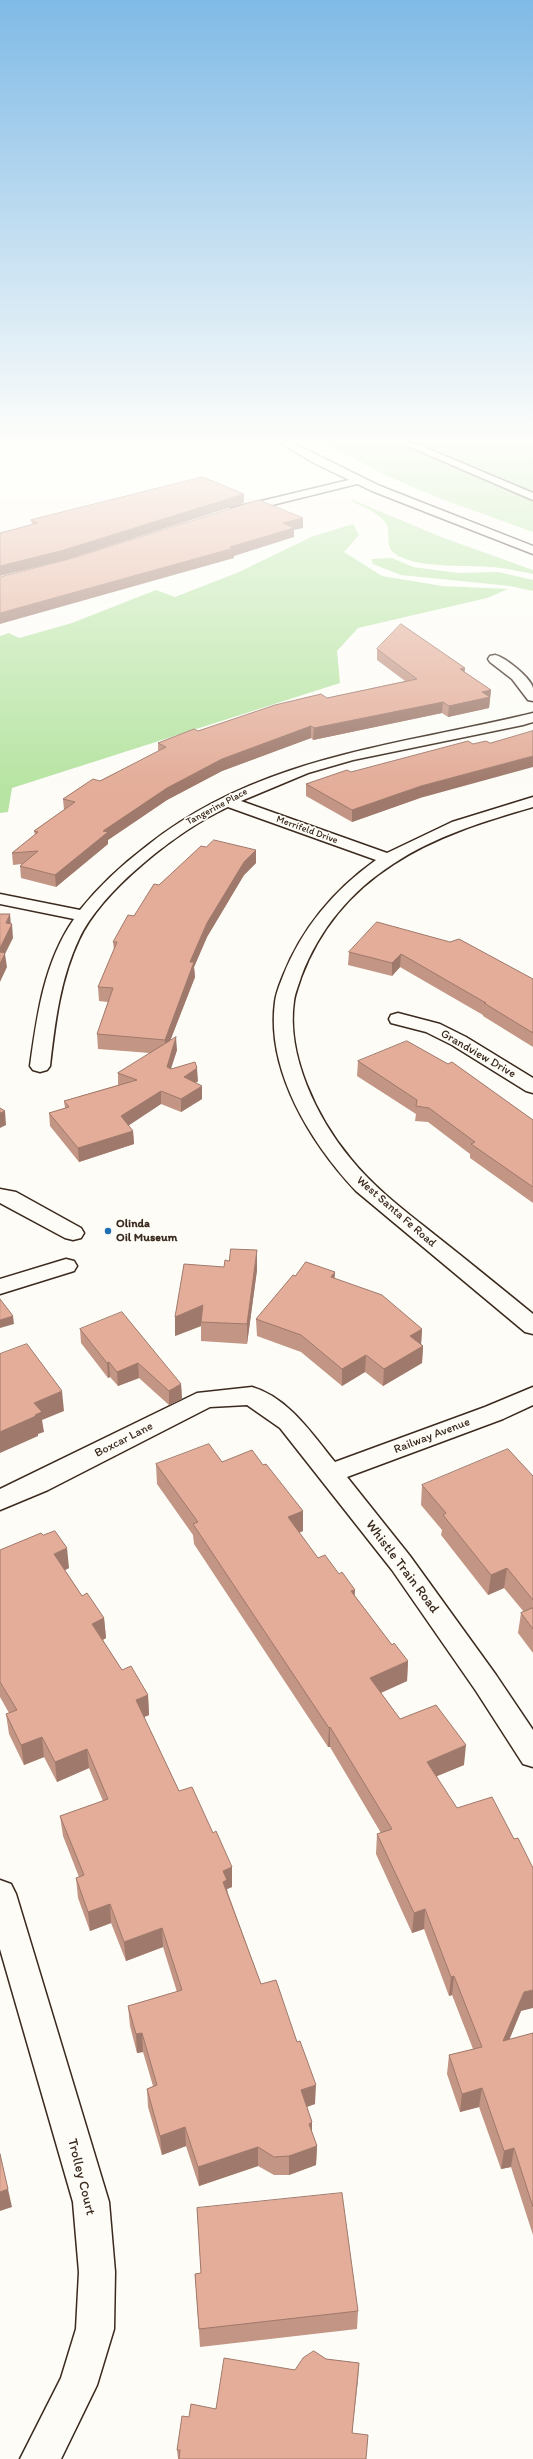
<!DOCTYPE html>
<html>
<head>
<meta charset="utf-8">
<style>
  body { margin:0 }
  canvas { display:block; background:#fdfcf7 }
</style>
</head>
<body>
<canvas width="533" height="2459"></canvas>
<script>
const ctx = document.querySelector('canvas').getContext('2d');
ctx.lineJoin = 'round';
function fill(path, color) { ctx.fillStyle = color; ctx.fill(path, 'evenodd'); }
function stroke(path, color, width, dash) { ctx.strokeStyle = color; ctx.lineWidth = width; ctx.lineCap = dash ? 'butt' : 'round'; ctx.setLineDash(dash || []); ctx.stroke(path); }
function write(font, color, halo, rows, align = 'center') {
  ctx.font = font + ' Itim,sans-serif'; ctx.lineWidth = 3.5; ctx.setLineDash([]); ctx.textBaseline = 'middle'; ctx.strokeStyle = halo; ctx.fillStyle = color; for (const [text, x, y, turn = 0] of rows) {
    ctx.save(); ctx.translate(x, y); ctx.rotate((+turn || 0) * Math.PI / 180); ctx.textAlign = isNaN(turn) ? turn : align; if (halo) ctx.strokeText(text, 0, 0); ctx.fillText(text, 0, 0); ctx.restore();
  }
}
const green = new Path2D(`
  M323,443H533V532L444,500L387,476Z
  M353,500L441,537L533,570V574C522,572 511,569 500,568C474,564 415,570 394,553C384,545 392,531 385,522C379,513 361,506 351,501Z
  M353,524L359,535L344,552L382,576L442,586L508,589L487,598L358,628L337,651L340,683L12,788L8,812L0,813V636L9,633L19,638L72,623L156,590L175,597L239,572L311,537Z
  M392,558L413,567L458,573L498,572L533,580V591L510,586L401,575L373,564L371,559Z`);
const minor = new Path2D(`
  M401,443H414L533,493V500Z
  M357,478L363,481L361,483L236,514L230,510L232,508Z
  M495,655C505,657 531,678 533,688C533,692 533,697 533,701L528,700L512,679L490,662L488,659L490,656Z
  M533,713V722L523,725L353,760L308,773L241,801L387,853L452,822L533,797V807C485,821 435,836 393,864C351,891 319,929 301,977C299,984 295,993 294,1001C286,1055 317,1118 350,1158C374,1188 405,1211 435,1235C468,1261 500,1287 533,1314V1334L525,1332L356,1191C311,1143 266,1071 275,1002C276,993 280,984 283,976C302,928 334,890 376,860L228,807C177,831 102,890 79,939C60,979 55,1023 50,1066L47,1070L40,1072L33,1070L30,1066C37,1015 44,962 74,919L0,904V894L80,910C100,885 123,864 148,845C262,755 398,746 533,713Z
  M398,1013L440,1024L466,1037L533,1078V1093L526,1091L452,1045L426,1032L391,1023L389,1019L391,1015Z
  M0,1189L16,1192L81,1228L84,1233L81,1238L73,1240L65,1238L0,1203Z
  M66,1259L74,1261L77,1266L74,1271L0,1294V1279Z
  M252,1387C289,1398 312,1434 335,1462L485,1407L533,1387V1405L503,1419L347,1477L410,1556L496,1675L533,1730V1767L523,1764L476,1691L392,1570L280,1428L247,1405L210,1407L48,1490L0,1510V1489L197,1393Z
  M0,1880L11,1884L16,1894L109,2202L115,2272L114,2329L97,2385L61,2459H20L61,2378L76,2329L79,2272L73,2202L0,1949Z`);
const major = new Path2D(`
  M281,443H293L380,486L533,546V554L372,491L312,462Z`);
const wall = new Path2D(`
  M244,503L65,560L32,524L31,520Z
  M377,649L465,672L491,690L489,708L448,717L442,713L313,740L311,738L222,771L167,800L108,840V844L56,887L21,878L20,866L22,864L13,865L12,853L35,835L34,831L64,810L63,799L158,752V743L198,731L327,698L405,681L377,660Z
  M351,772L420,798L352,822L306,796V784Z
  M206,847L256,850V863L244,875L207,937L194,967L195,977L170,1041L177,1050L171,1069L198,1081L196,1083L202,1099L181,1112L161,1104L128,1125L133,1131L134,1144L79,1162L50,1126L49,1113L65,1108L64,1101L118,1085V1073L150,1053L98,1049L97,1034L108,1002L99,1001L98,987L114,950L113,942L159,885Z
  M377,922L533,979V1047L483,1016V1015L400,967L392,976L348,965L349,952Z
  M358,1061L533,1120V1203L470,1158V1154L428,1122L415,1121L416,1114L357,1076Z
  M257,1270L247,1344L201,1341V1326L175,1336Z
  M335,1272L334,1278L422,1329L421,1344L423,1346L422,1363L383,1386L365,1372L342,1386L301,1352L257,1336L256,1319L295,1276Z
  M80,1329L181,1384L182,1399L169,1405L139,1378L118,1386L110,1377L108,1378L81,1343Z
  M222,1462L263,1465L303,1511V1531L299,1533L318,1558L355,1596L392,1645L408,1661L407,1681L381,1693L400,1719L464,1765L437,1776L521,2011L509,2040L533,2033V2235L511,2167L501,2169L479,2107L460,2112L447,2074L449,2055L473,2049L452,1995L449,1996L424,1929L412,1933L376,1854L377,1834L381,1833L330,1747H328L194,1544L193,1535L157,1484L156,1464Z
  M533,1476V1653L518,1633L521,1613L524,1612L504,1588L488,1595L441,1535L442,1530L421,1505L422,1485Z
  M0,1550L69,1568L65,1570L82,1596L104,1618L106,1638L103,1640L122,1670L148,1695L149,1715L144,1717L179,1791L213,1833L232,1867V1887L227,1889L228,1893L261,1984L315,2104L307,2107L312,2122V2133L317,2146L316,2165L289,2175H274L258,2166L199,2186L186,2146L162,2155L148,2107L147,2089L153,2086L143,2052L137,2053L130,2026L128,2006L177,1992L163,1947L126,1961L111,1923L90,1931L78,1898L76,1878L79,1877L63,1836L60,1816L103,1801L89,1768L57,1782L44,1757L24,1765L9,1734L6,1714L9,1713L0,1697Z
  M197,2208L358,2311L357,2329L200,2347L195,2274L201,2273Z
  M326,2359L359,2363L352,2433L366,2459H178L177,2450L189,2417L216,2409L295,2370Z`);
const shadedWall = new Path2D(`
  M244,494V503L65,560L0,576V566Z
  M303,518V528L294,530V537L234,556V558L0,624V613L230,547L283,523Z
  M465,668L464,679L460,669Z
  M491,690L489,708L448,717L449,706L482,692Z
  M443,702L442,713L313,740L314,728Z
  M311,726V738L222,771L167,800L108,840V844L56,887L55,875L103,831L167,788L222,759Z
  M533,756V767L420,798L352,822V810L421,786Z
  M256,850V863L244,875L207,937L194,967L195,977L165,1054V1040L190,962L207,923L244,862Z
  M10,914L11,925L12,924L13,938L5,954L7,967L0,982V948L6,923Z
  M401,954L400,967L392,976V963Z
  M176,1037L177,1050L167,1080V1067Z
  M197,1068L198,1081L185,1090L184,1077Z
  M202,1086V1099L181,1112V1099Z
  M161,1091V1104L122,1130L121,1116Z
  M5,1111L6,1125L0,1128V1113Z
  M133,1131L134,1144L79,1162L78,1148Z
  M257,1250V1270L247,1344V1324Z
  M335,1272L334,1289L331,1277Z
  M203,1305L201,1322V1326L175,1336V1317Z
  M13,1316L14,1324L0,1328V1320Z
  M422,1329L421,1346L410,1336Z
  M423,1346L422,1363L383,1386L384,1369Z
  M366,1355L365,1372L342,1386V1369Z
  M109,1362L110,1377L108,1378L107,1363Z
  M138,1363L139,1378L118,1386L117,1372Z
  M181,1384L182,1399L169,1405V1391Z
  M62,1391L64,1411L42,1420L44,1432L38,1434V1436L0,1453V1432L34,1403Z
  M303,1511V1531L287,1537L288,1517Z
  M67,1548L69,1568L57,1574L54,1554Z
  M507,1568L504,1588L488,1595L491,1575Z
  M355,1590L354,1610L351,1591Z
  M104,1618L106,1638L94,1644L92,1624Z
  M408,1661L407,1681L369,1698L370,1678Z
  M148,1695L149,1715L137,1720L136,1700Z
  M330,1727V1747H328L329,1728Z
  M42,1737L44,1757L24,1765L21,1745Z
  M466,1745L464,1765L425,1781L427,1762Z
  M87,1749L89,1768L57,1782L55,1762Z
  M232,1867V1887L227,1889L228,1900L224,1902L223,1871Z
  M110,1904L111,1923L90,1931L88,1912Z
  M425,1909L424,1929L412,1933L414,1913Z
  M162,1928L163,1947L126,1961L124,1942Z
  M454,1976L452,1995L449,1996L451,1977Z
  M533,1990V2008L521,2011L501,2060L503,2041L524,1992Z
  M142,2033L143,2052L137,2053L136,2034Z
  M316,2085L315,2104L300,2109L301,2090Z
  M482,2088L479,2107L460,2112L462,2094Z
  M312,2122V2141L309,2124Z
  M185,2127L186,2146L162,2155L160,2136Z
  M317,2146L316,2165L289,2175V2156Z
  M258,2147V2166L199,2186L198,2167Z
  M514,2148L511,2167L501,2169L504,2151Z
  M8,2189L12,2207L0,2211V2192Z
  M359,2363L358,2380L350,2449L352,2433Z`);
const building = new Path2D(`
  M203,477L244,494L64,550L0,566V533L38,523L31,520Z
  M259,500L303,518L283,523L294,528L230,547L234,548L0,613V577L73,558Z
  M401,624L465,668L460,669L491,690L482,692L490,697L449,706L443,702L314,728L311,726L222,759L167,788L103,831L108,832L55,875L20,866L38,851L12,853L38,832L34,831L75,802L63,799L93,779L100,781L166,747L158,743L194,729L198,731L275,705L321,694L327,698L417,679L377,649Z
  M533,731V756L421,786L352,810L306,784L347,770L351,772L468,741L473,744L486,741L490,743Z
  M214,840L256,850L244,862L207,923L190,962H194L165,1040L97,1034L113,988L98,987L117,942H113L128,915L134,916L154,884L159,885L201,846L206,847Z
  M0,914H10L6,923L12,924L0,948Z
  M377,922L450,942L459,939L533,979V1033L484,1003H486L401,954L392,963L349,952Z
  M0,952L5,953L0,964Z
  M176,1037L167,1067L171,1069L195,1062L197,1068L184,1077L202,1086L181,1099L161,1091L121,1116L133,1131L78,1148L49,1113L69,1107L64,1101L137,1080L118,1073Z
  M407,1041L448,1064L452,1062L533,1120V1187L471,1144L475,1142L429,1108L416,1106L417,1100L358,1061Z
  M0,1108L5,1111L0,1113Z
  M231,1249L257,1250L247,1324L201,1322L203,1305L175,1317L184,1264L224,1267L225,1260L229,1261Z
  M306,1262L335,1272L331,1277L382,1295L422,1329L410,1336L423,1346L384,1369L366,1355L342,1369L301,1335L256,1319L293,1275L295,1276Z
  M0,1299L13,1316L0,1320Z
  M122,1312L181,1384L169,1391L138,1363L117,1372L109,1362L107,1363L80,1329Z
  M27,1344L62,1391L34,1403L42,1412L35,1415L36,1416L0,1432V1354Z
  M209,1444L222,1462L252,1450L263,1465L266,1464L303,1511L288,1517L318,1558L325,1555L339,1574L342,1572L355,1590L351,1591L392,1645L394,1643L408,1661L370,1678L400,1719L436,1705L466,1745L427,1762L457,1808L492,1797L514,1839L518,1838L533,1868V1990L524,1992L503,2041L533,2033V2207L514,2148L504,2151L482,2088L462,2094L449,2055L482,2047L454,1976L451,1977L425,1909L414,1913L377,1834L392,1829L330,1727L329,1728L193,1524L198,1522L156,1464Z
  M508,1449L533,1476V1600L507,1568L491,1575L443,1515L446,1513L422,1485Z
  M55,1531L67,1548L54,1554L82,1596L87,1593L104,1618L92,1624L122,1670L131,1666L148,1695L136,1700L179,1791L192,1787L213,1833L216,1831L232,1867L223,1871L227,1880L223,1882L261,1984L276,1980L297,2042L300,2041L316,2085L301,2090L312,2122L309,2124L317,2146L289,2156L274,2157L258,2147L198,2167L185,2127L160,2136L147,2089L157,2085L142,2033L136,2034L128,2006L182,1990L162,1928L124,1942L110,1904L88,1912L76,1878L84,1875L60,1816L108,1799L87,1749L55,1762L42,1737L21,1745L6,1714L17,1710L0,1682V1550L41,1533L43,1535Z
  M533,1608V1629L521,1613Z
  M0,2154L8,2189L0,2192Z
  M342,2193L358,2311L199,2329L195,2274L201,2273L197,2208Z
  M314,2351L326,2359L359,2363L352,2433L368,2435L366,2459H179L180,2450H177L182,2416L189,2417L191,2404L216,2409L224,2358L295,2370L303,2358Z`);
const markers = [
  [108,1231,4,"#1f6fb2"]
];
const farStreetnames = [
  ["Tangerine Place",217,807,-28],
  ["Merrifeld Drive",307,830,20]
];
const streetNames = [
  ["Grandview Drive",478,1054,30],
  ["West Santa Fe Road",396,1212,41],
  ["Railway Avenue",432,1436,-21],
  ["Boxcar Lane",124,1440,-27]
];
const poiNames = [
  ["Olinda",116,1224],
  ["Oil Museum",116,1238]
];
const nearStreetnames = [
  ["Whistle Train Road",402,1567,53],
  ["Trolley Court",81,2177,76]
];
fill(green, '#b7e4a3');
stroke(minor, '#3b2a1e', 3);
stroke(major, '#3b2a1e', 3);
fill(minor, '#fdfcf7');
fill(major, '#fdfcf7');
fill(wall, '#c39584');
fill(shadedWall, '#9f796b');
fill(building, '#e3ad99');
stroke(building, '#9f796b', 1);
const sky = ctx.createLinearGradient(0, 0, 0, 787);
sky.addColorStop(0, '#7fbae6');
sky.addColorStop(0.56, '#fefefb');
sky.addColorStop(1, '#fefefb00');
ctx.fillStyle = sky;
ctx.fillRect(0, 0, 533, 787);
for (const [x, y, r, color] of markers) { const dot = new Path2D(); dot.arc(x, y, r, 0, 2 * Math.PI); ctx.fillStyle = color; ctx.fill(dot); stroke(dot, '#fdfcf7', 1.5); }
write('10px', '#3b2a1e', '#fdfcf7', farStreetnames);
write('12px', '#3b2a1e', '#fdfcf7', streetNames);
write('bold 12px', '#3b2a1e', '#fdfcf7', poiNames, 'left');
write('14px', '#3b2a1e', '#fdfcf7', nearStreetnames);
</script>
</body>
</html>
